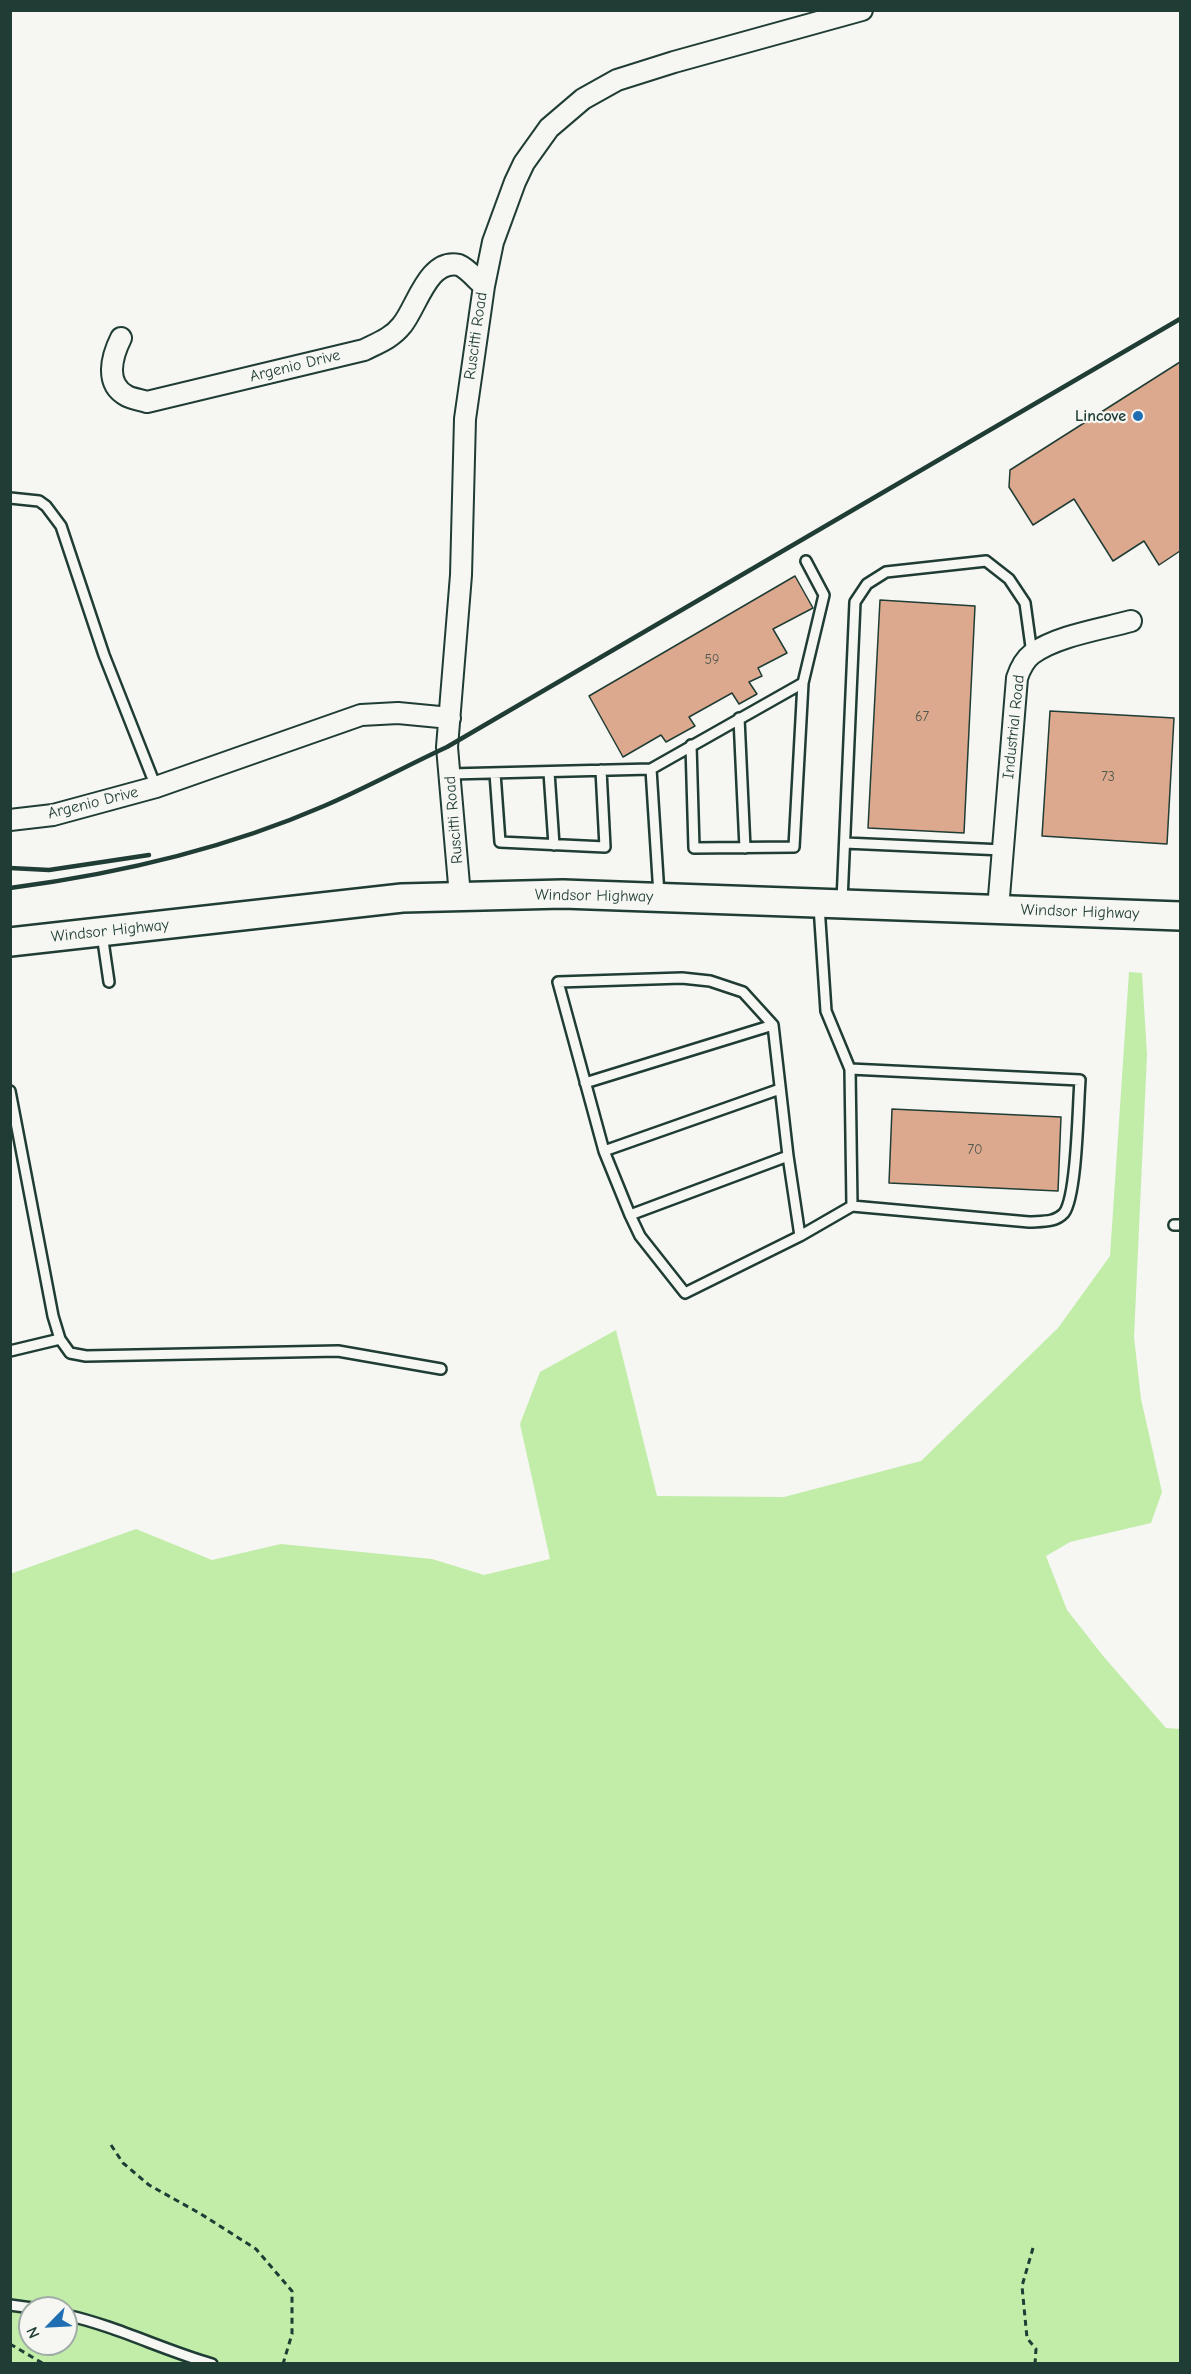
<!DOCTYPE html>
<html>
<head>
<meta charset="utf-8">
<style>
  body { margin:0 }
  #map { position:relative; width:1191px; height:2374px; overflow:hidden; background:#f6f6f2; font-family:"Comic Neue",sans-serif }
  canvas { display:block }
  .frame { position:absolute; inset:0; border:12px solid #1f3d34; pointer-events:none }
  .north { position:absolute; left:18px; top:2296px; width:60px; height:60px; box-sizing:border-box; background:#f6f6f2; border:2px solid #a0aca6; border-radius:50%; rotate:246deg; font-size:16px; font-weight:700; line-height:24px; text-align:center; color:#1f3d34 }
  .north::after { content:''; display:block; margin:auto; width:21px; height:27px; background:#1f6fb2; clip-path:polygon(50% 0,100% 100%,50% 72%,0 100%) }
</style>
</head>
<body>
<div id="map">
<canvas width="1191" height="2374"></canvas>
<div class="frame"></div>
<div class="north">N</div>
</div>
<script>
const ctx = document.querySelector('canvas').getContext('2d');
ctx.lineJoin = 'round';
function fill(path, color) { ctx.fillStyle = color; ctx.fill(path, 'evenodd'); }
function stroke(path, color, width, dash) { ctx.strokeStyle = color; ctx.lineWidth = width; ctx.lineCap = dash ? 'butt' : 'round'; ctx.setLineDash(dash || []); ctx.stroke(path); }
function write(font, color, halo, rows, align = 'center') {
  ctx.font = font + ' "Comic Neue",sans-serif'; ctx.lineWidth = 4.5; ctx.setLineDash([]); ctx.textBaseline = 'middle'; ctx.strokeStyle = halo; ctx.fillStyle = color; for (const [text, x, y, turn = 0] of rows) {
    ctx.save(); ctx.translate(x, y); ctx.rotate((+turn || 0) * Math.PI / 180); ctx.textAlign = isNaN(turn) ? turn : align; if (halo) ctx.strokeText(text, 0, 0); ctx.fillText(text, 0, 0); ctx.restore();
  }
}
const green = new Path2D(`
  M1129,972L1142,973L1147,1055L1134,1337L1141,1399L1162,1492L1151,1523L1070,1542L1046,1556L1067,1610L1104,1657L1166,1728L1180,1729V2363H11L10,1574L136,1529L212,1560L281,1544L432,1559L484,1575L550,1559L520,1424L540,1372L616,1330L657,1496L784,1497L921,1461L1058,1328L1110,1256ZM30,2308H66V2344H30Z`);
const building = new Path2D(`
  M1180,362V551L1159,565L1144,541L1113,561L1074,499L1033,525L1009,487L1010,470Z
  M795,576L813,608L773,629L787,653L758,668L762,676L749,682L757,694L739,704L732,693L689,717L695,726L666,742L661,735L623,757L589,696Z
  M880,600L975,606L964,833L868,828Z
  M1050,711L1174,718L1167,844L1042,836Z
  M892,1109L1061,1117L1058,1191L889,1183Z`);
const path = new Path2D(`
  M111,2145L123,2163L149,2185L201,2214L256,2249L292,2291V2334L283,2364
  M1033,2248L1022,2286L1027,2338L1036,2349L1035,2364
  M10,2344L44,2364`);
const lane = new Path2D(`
  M10,498L39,501L46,506L61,526L104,655L156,787
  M803,683L824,595L806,561
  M739,718L745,848
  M651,769L803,683L794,847L694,848L691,745
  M549,772L554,845
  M495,773L500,842L605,847L601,770
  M450,774L651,769L659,895
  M845,843L1003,850
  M842,901L855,602L867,584L886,572L986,561L1009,579L1025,603L1032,654
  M102,934L109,982
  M850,1069L1080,1080C1078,1105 1077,1196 1064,1213C1055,1223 1041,1221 1029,1222L852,1206
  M585,1083L773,1025
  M10,1091L53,1316L60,1339L70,1353L86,1356L338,1351L441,1369
  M604,1151L780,1089
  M788,1156L800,1236
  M630,1215L788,1156L773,1025L743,992L710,981L682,978L558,982L604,1151L630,1215L640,1236L685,1293L800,1236L852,1206L850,1069L826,1011L819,906
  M1174,1225H1180
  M10,1351L60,1339
  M10,2305L32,2308
  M66,2315C116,2326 163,2350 212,2364`);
const street = new Path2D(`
  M121,338C112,356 104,384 127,396C133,399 141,400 147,402L364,350C378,343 392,338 402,325C417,307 428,258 459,265C467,268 477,280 484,286
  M10,820L53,815L156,787L361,715L398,713L450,718
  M460,896L447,747L461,575L465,419L484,286L493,242L515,182L524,163L549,128L583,99L617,80L674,62L862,10
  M998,909L1017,678C1020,669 1024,660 1032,654C1056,636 1102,629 1131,621`);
const secondary = new Path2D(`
  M10,942L402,898L563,894L1180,916`);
const rail = new Path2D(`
  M10,868L49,870L149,855
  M10,888C117,874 225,849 324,806C366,788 406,766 447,747L1180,319`);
const markers = [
  [1138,416,6,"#1f6fb2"]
];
const numberNames = [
  ["59",712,660],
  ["67",922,717],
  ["73",1108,777],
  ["70",975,1150]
];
const streetNames = [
  ["Ruscitti Road",476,336,-82],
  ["Argenio Drive",295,366,-14],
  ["Industrial Road",1014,727,-84],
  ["Argenio Drive",93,803,-14],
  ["Ruscitti Road",454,820,-95],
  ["Windsor Highway",594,896,1],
  ["Windsor Highway",1080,912,2],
  ["Windsor Highway",110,931,-6]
];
const poiNames = [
  ["Lincove",1126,416]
];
fill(green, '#c1eda9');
fill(building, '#dca98f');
stroke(building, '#1f3d34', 1.5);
stroke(lane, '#1f3d34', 14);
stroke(street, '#1f3d34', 24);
stroke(secondary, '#1f3d34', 32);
stroke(path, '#1f3d34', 3, [6, 4.5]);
stroke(lane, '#f6f6f2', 9);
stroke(street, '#f6f6f2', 20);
stroke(secondary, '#f6f6f2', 27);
stroke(rail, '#1f3d34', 4.5);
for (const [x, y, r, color] of markers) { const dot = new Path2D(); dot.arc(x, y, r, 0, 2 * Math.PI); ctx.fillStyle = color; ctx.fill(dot); stroke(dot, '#f6f6f2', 2); }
write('14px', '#4e584b', null, numberNames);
write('16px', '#1f3d34', '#f6f6f2', streetNames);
write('bold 16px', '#1f3d34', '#f6f6f2', poiNames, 'right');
</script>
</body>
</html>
